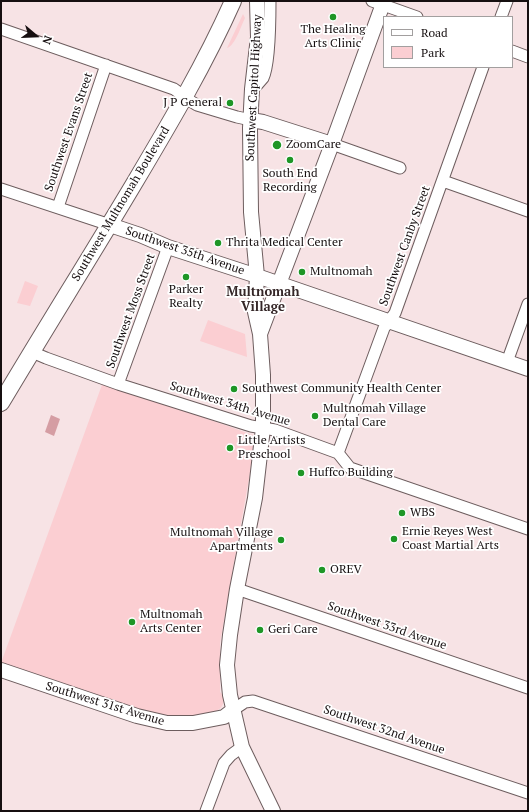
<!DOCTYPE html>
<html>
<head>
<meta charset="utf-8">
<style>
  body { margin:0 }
  #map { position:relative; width:529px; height:812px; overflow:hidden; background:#f7e3e5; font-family:"PT Serif",serif }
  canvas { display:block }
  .frame { position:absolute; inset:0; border:2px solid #160f10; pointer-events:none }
  .legend { position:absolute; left:383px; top:16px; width:130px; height:52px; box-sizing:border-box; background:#fff; border:1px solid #a29f9f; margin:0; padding:5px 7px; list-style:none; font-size:12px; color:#160f10 }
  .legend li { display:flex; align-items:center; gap:8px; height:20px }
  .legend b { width:20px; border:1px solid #a29f9f }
  .north { position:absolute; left:16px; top:16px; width:40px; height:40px; -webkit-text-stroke:3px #fff; paint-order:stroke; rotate:109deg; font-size:11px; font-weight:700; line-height:16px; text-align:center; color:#160f10 }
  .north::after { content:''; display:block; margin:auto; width:14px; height:18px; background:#160f10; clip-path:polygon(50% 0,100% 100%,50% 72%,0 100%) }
</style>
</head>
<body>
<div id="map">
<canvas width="529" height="812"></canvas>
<div class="frame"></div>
<ul class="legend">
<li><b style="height:5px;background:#fff"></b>Road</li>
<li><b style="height:11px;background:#fbced2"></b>Park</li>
</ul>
<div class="north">N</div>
</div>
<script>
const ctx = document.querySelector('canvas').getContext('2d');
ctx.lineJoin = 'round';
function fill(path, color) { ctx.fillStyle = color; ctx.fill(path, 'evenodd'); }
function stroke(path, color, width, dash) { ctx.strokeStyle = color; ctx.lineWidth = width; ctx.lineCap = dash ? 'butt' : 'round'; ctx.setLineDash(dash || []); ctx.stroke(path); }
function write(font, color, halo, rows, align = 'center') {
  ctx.font = font + ' "PT Serif",serif'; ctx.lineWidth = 3.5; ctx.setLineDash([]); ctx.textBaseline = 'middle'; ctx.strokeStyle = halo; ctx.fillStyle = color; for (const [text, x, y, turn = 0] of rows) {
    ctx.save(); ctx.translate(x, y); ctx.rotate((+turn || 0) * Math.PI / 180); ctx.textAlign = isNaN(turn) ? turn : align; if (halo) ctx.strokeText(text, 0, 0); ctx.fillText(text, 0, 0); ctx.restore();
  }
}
const green = new Path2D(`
  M243,14L245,18C241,26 235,46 227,48Z
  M25,281L38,286L30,306L17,303Z
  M208,320L245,334L247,357L200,341Z
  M103,382L253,435L255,437V442L253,446L250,473L232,573L233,578L229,606L226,609L220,643V692L224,696C224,702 223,707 218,710C211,715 183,718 174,718C167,717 159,715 152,714L1,663Z`);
const water = new Path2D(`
  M51,415L60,419L54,436L45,432Z`);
const minor = new Path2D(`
  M372,1L417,17
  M501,17L507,1
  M1,29L174,89L192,102L197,105L237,117L251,120
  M512,51L528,57
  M252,89C256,86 260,82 263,78C270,64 270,18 270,1
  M332,144L400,168
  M443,181L528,211
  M1,189L110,225
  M58,207L106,65
  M32,352L46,358L118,384L251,426L275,430L338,453L350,468L528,529
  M507,362L528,304
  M118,384L168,247
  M338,453L384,328L395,313L483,67
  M237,589L528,688
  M233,710L245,702L253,701L528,793
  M206,811L224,763L231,755L242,747`);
const tertiary = new Path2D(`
  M257,1L258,37L252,89L250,128L251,212L257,276L255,312L260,334L263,375V428L255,498L237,589L230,635L227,665L230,695L242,747L273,811
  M251,120L263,122L332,144
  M110,225L140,235L168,247L257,276L528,369
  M260,334L332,144L384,1
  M1,670L137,716L167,723H193L224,717L233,710`);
const secondary = new Path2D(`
  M1,403C45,329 91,256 135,182C170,123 205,64 233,1`);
const markers = [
  [333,17,4,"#1e9626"],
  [230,103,4,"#1e9626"],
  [277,145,5,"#1e9626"],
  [290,160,4,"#1e9626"],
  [218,243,4,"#1e9626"],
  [302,272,4,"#1e9626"],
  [186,277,4,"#1e9626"],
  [234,389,4,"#1e9626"],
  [315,416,4,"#1e9626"],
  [230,448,4,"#1e9626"],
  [301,473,4,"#1e9626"],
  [402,513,4,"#1e9626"],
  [394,539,4,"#1e9626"],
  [281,540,4,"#1e9626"],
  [322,570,4,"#1e9626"],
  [132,622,4,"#1e9626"],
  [260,630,4,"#1e9626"]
];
const poiNames = [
  ["The Healing",333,30,"center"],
  ["Arts Clinic",333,44,"center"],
  ["J P General",222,103,"right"],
  ["ZoomCare",286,145],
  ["South End",290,174,"center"],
  ["Recording",290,188,"center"],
  ["Thrita Medical Center",226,243],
  ["Multnomah",310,272],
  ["Parker",186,290,"center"],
  ["Realty",186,304,"center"],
  ["Southwest Community Health Center",242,389],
  ["Multnomah Village",323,409],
  ["Dental Care",323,423],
  ["Little Artists",238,441],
  ["Preschool",238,455],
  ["Huffco Building",309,473],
  ["WBS",410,513],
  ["Ernie Reyes West",402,532],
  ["Coast Martial Arts",402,546],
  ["Multnomah Village",273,533,"right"],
  ["Apartments",273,547,"right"],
  ["OREV",330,570],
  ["Multnomah",140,615],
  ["Arts Center",140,629],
  ["Geri Care",268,630]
];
const streetNames = [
  ["Southwest Capitol Highway",254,88,-87],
  ["Southwest Evans Street",69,132,-71],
  ["Southwest Multnomah Boulevard",121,204,-59],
  ["Southwest Canby Street",405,246,-70],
  ["Southwest 35th Avenue",185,251,19],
  ["Southwest Moss Street",131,311,-70],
  ["Southwest 34th Avenue",230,404,17],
  ["Southwest 33rd Avenue",387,626,19],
  ["Southwest 31st Avenue",105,704,17],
  ["Southwest 32nd Avenue",384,730,19]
];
const neighbourhoodNames = [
  ["Multnomah",263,292],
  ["Village",263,307]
];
fill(green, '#fbced2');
fill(water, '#d59da3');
stroke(minor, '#6d5d5e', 13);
stroke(tertiary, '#6d5d5e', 16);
stroke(secondary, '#6d5d5e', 18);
stroke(minor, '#fff', 11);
stroke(tertiary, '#fff', 14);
stroke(secondary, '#fff', 16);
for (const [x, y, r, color] of markers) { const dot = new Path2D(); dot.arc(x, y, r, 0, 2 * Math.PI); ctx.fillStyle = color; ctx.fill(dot); stroke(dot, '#fff', 1.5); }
write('12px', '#160f10', '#fff', poiNames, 'left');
write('12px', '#160f10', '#fff', streetNames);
write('bold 13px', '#342627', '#fff', neighbourhoodNames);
</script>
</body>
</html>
